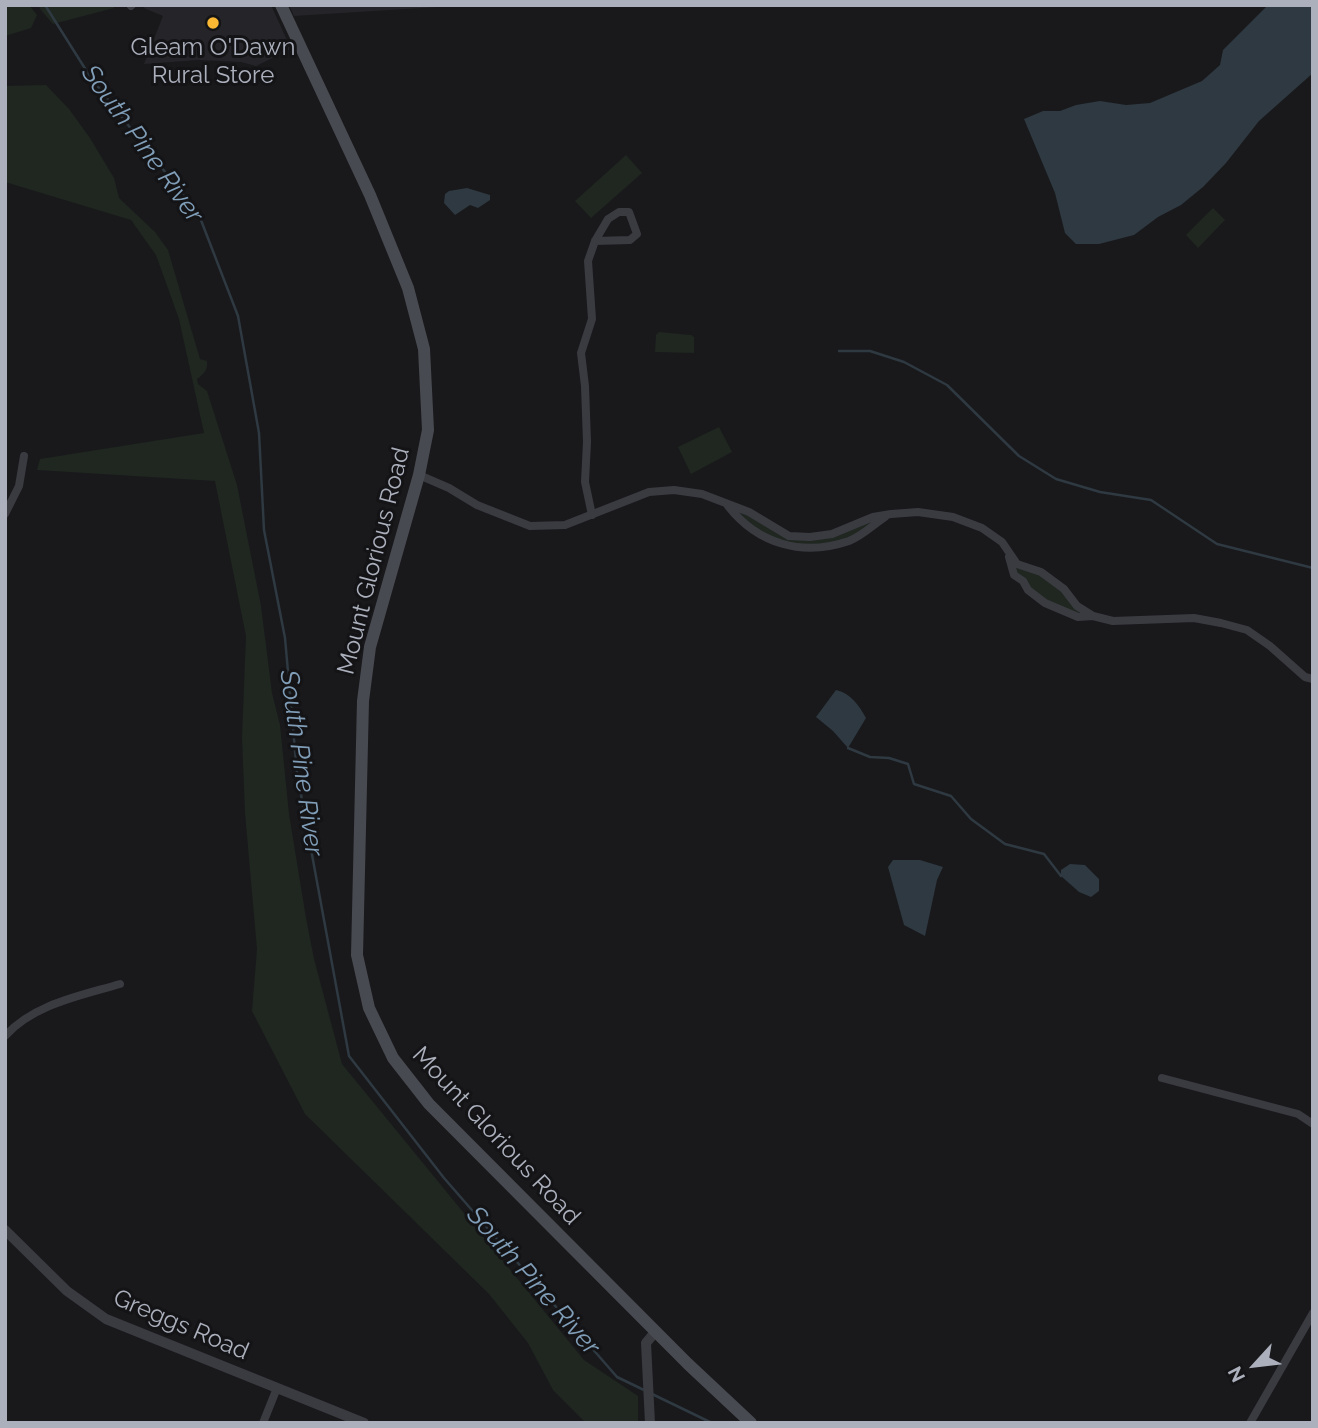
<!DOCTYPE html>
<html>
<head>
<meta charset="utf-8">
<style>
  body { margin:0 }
  #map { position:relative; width:1318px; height:1428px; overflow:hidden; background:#19191c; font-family:Raleway,sans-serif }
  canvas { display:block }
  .frame { position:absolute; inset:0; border:7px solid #abb0bc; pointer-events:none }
  .north { position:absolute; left:1220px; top:1330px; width:70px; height:70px; -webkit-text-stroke:5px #141417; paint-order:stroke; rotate:243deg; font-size:19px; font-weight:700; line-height:28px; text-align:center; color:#abb0bc }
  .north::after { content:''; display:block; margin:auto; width:24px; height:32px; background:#abb0bc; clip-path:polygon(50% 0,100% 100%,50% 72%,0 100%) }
</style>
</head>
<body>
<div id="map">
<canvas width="1318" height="1428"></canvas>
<div class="frame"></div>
<div class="north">N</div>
</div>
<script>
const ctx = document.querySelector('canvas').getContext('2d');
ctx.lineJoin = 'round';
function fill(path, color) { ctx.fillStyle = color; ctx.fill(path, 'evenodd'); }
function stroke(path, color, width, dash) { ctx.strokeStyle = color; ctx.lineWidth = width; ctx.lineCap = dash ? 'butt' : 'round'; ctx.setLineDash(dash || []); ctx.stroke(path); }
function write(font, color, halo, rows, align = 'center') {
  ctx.font = font + ' Raleway,sans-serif'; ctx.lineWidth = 6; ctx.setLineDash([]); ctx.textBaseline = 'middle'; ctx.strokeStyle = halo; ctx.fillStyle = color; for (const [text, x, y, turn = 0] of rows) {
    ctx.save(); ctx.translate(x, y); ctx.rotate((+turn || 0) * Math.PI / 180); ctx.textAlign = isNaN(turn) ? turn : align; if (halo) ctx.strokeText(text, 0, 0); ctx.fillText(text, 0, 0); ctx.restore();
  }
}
const built = new Path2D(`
  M145,5H271L291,49L256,66L241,62L198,60L144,64L163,16L144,8Z
  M289,5H470L294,16Z`);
const green = new Path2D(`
  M5,5H29L37,15L31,28L5,36Z
  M39,5H112L114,8L53,24L40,9Z
  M46,85L69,109L90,138L114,178L119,198L155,232L168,250L200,359L207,361C208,370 204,374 197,379L198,384L207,391L237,485L261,606L272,693L280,725L289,814L306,918L314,959L342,1064L584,1360L638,1396V1423H586L553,1390L528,1343L489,1294L305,1114L252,1011L257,949L245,813L242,738L246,636L215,481L37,470L40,459L204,433L179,319L156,255L131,220L5,182V86Z
  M626,155L642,173L591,218L575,201Z
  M1213,208L1225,220L1198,248L1186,235Z
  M659,332L691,335L694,337V353L655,352L656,335Z
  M719,427L732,452L691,474L678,447Z
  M728,506L789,536L810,537L891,514L855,538L803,548L756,532Z
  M1010,553L1017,564L1041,572L1093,616L1078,617L1045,603L1014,575Z`);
const water = new Path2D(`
  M1268,5H1313V73L1259,121L1226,163L1203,187L1181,205L1158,217L1134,235L1099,244H1076L1065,233L1055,193L1024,119L1043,111H1060L1076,105L1100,101L1126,105L1150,103L1202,81L1220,65L1223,50Z
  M467,188L490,195V200L478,208L470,205L455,215L444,203L445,194L449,191Z
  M836,690C850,693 859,705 866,718L848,748L833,731L816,717Z
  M893,860H920L943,867L937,880L925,936L904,925L888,867Z
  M1070,864L1085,865L1099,879V891L1091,897L1079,892L1061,876V870Z`);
const stream = new Path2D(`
  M45,5L91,78L199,215L238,316L259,433L264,530L285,638L297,773L349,1056L444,1178L617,1377L646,1391
  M839,351H870L904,362L947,385L1019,456L1056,479L1100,492L1151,500L1217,544L1313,568
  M848,748L870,757L889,758L908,764L914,784L951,796L971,819L1005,844L1044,854L1061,876
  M652,1394L712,1423`);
const minor = new Path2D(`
  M131,6L132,5
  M419,475L449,488L477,505L530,526L565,525L649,492L674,490L702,494L749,512L789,536L810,537L832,534L873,517L891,514L918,512L953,517L982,528L1002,542L1017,564L1041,572L1064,589L1077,606L1093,616L1113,621L1194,618L1221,623L1247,630L1270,646L1305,677L1313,679
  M728,506C758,544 802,557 849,541C862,536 873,525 885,517
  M5,514L19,486L24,456
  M592,515L585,482L587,442L585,386L581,353L592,319L588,261L595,241L608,219L619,212H629L637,234L630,240L595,241
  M1009,557L1014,575L1023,581L1028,590L1045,603L1078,617L1093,616
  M5,1036C34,1004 80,996 120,984
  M1162,1078L1298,1114L1313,1124
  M263,1423L277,1388
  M1250,1423L1313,1313`);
const tertiary = new Path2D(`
  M5,1230L67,1291L106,1319L364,1423
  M650,1423L646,1343L656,1331`);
const secondary = new Path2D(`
  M281,5L370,195L408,288L424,349L428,430L419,475L370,647L363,701L357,955L369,1008L393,1058L429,1104L688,1364L751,1423`);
const markers = [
  [213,23,7,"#fbb832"]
];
const poiNames = [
  ["Gleam O'Dawn",213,48],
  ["Rural Store",213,76]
];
const streetNames = [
  ["Mount Glorious Road",374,561,-76],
  ["Mount Glorious Road",496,1136,47],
  ["Greggs Road",181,1325,23]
];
const waterNames = [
  ["South Pine River",142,144,54],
  ["South Pine River",301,763,82],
  ["South Pine River",533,1281,49]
];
fill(built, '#252529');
fill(green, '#1f2720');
fill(water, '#2e3941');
stroke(stream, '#2e3941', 2.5);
stroke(minor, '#3a3b41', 8);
stroke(tertiary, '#3a3b41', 10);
stroke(secondary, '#484a51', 12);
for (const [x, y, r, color] of markers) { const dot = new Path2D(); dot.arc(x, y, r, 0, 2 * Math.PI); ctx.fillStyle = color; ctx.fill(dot); stroke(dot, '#141417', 2.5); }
write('24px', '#abb0bc', '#141417', poiNames);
write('24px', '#abb0bc', '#141417', streetNames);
write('italic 26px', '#819eb8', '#141417', waterNames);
</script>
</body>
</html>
